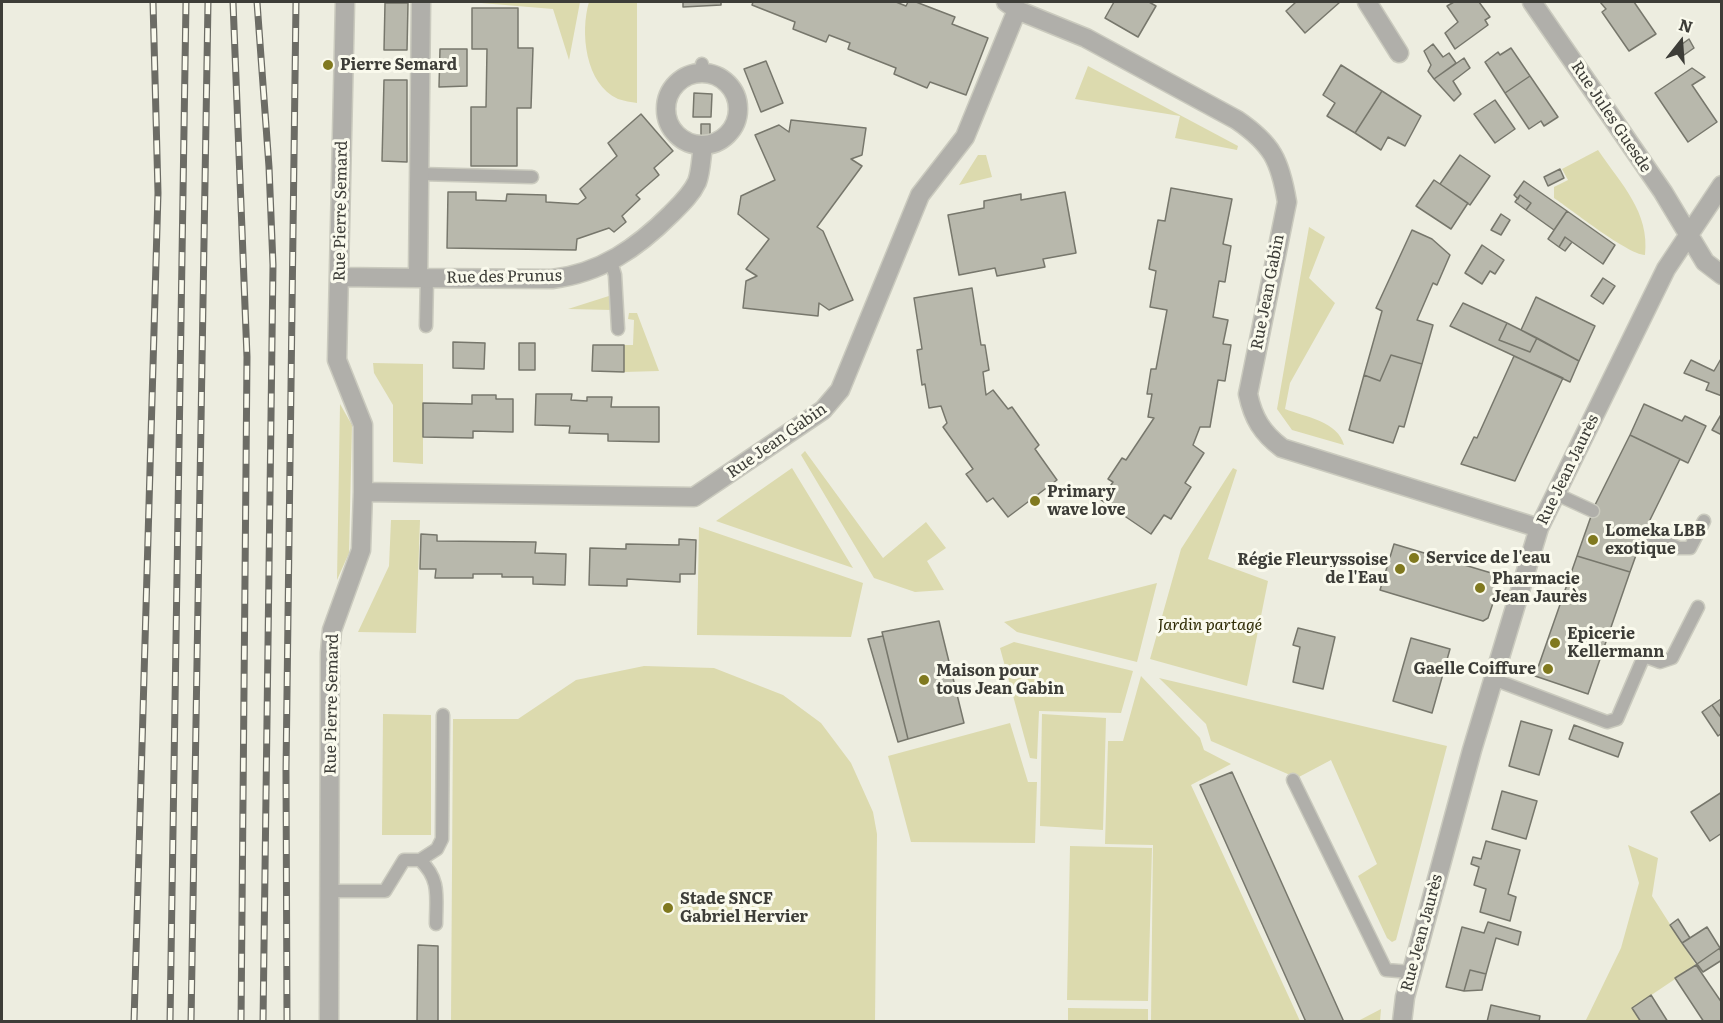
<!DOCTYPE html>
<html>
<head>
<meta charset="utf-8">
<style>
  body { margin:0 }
  #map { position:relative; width:1723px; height:1023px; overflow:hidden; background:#edede0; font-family:Literata,serif }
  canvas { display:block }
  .frame { position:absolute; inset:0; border:3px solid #3d3d38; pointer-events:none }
  .north { position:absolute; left:1651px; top:12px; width:60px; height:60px; -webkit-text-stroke:4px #fafaed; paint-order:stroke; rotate:17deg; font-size:16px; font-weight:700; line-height:24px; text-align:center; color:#3d3d38 }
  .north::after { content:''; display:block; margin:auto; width:21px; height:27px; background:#3d3d38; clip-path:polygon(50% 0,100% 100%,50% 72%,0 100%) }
</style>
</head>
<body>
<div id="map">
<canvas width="1723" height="1023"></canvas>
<div class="frame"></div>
<div class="north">N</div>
</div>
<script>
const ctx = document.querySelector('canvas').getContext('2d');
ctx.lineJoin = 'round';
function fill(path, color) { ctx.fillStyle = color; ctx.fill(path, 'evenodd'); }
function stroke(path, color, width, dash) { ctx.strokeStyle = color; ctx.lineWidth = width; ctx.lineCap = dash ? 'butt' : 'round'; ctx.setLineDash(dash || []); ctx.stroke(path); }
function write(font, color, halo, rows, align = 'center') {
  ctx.font = font + ' Literata,serif'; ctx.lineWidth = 6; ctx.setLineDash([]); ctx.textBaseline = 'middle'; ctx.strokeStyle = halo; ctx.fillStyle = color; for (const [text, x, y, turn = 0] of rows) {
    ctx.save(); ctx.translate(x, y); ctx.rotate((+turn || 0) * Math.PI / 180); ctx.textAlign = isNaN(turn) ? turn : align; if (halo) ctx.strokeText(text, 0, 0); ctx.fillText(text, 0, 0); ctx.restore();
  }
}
const green = new Path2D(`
  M469,2H580L569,60L553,9Z
  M589,2H637V103C631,102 624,101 618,99C585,84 580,32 589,2Z
  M1088,66L1238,146L1237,150L1175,138L1180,116L1075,99Z
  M1598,150C1621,184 1650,212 1645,255C1627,254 1572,210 1554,198V187L1568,180L1562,169Z
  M978,155H986L992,177L959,185Z
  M1309,227L1325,237L1309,278L1335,303L1290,383L1285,409C1305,417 1338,421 1344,445L1292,430L1277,409Z
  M612,295V310L568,309Z
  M629,313H637L659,371L624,372V345H633L634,320L628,319Z
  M373,363L423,364V464L393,462V405L374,373Z
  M340,404L352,425L349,553L337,580Z
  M805,451L883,558L926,522L946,548L927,561L944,590L915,592L874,578L801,455Z
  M792,468L853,568L716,521Z
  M1233,468L1237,470L1208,559L1268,581L1247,686L1150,659L1181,549Z
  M391,520H420L416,633L358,632L389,566Z
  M699,527L863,583L851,637L697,635Z
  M1157,583L1137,662L1017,632L1004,622Z
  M1014,642L1133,671L1121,713L1039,711L1037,759L1030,758L1000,648Z
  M644,666L714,668L783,695L821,723L851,763L873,812L877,834L875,1021H451L453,719H518L576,680Z
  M1141,676L1200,738L1204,750L1231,764L1191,785L1300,1021H1151L1153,845L1105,844L1108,741H1123Z
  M1159,678L1447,746L1396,940L1392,942L1387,938L1358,876L1377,864L1331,760L1297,778L1211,741L1206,724Z
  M383,714L431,715V835H382Z
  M1042,714L1106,718L1103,830L1040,826Z
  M1010,723L1028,782H1037L1035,843L911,842L888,756Z
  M1628,845L1658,858L1652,896L1696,965L1632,1008L1641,1021L1585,1022L1621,948L1639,883Z
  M1070,846L1152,848L1148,1001L1067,1000Z
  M1068,1008L1148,1009V1021H1068Z
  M1381,1009L1380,1021H1358Z`);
const building = new Path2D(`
  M683,2H721V5L683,7Z
  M753,2H896L906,6L908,2H916L955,17L952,24L988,38L966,95L930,82L927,88L894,74L896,68L848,49L850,43L829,35L826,42L793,29L795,22L752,5Z
  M1114,2H1149L1156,6L1138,37L1105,18Z
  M1296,2H1340L1305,33L1286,11Z
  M1454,2H1479L1490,17L1485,20L1488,25L1455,49L1445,33L1458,22L1447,6Z
  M1600,2H1634L1656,34L1629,51L1602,12L1606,9Z
  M385,3H408L407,50H384Z
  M472,8H518V48H533L531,108H517V166H471V107H486L487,49H472Z
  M1689,39L1694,48L1684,55L1678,47Z
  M1433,44L1443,57L1449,53L1456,63L1434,79L1428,71L1431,65L1424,51Z
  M1511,48L1530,76L1505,93L1485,62L1498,52L1500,55Z
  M440,49H467V86L439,87Z
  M1464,58L1470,68L1453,81L1461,94L1454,101L1434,79Z
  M766,61L783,103L761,112L744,69Z
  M1341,65L1382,91L1355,133L1327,116L1335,103L1323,95Z
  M1692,68L1705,77L1692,85L1717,122L1688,142L1655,93Z
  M1530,76L1558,117L1544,126L1541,121L1529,129L1505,93Z
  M384,80H407V162L382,161Z
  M1382,91L1421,116L1405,146L1388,137L1381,150L1355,133Z
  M694,93L712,94L711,117H693Z
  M1495,100L1515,129L1495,143L1474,114Z
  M641,114L673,151L654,168L659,175L636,195L640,199L622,216L626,222L614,232L609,228L577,239L576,250L447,248L448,192H476V200L506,201L507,194L546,195V202L578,204L586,198L580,189L617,156L608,143Z
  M791,120L866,128L862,155L851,159L862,166L817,227L823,231L853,300L829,310L819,303L818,316L743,308L746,281L757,276L746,269L769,239L738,214L741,196L775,180L755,135L779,125L789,132Z
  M701,124H710V137H701Z
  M1460,155L1490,176L1470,205L1440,184Z
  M1560,169L1564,178L1548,186L1544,177Z
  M1434,180L1468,203L1451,229L1416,206Z
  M1524,181L1567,211L1554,230L1526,210L1531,203L1520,195L1518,199L1514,195Z
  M1171,188L1232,199L1223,244L1231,246L1225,282L1219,281L1213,317L1228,320L1223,344L1231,345L1225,381L1218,380L1210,427H1200L1193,445L1204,453L1185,483L1191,487L1171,519L1164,515L1151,534L1101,500L1113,482L1108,479L1122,458L1126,460L1154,418L1148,417L1152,394H1147L1151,369H1156L1167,310L1150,307L1156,271L1149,269L1158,220L1165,221Z
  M1065,192L1076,253L1043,259L1045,267L997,276L995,268L959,275L948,215L984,208V201L1021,194V200Z
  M1520,195L1531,203L1526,210L1515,202Z
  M1567,211L1615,245L1603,264L1565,237L1559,247L1548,239Z
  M1501,214L1510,220L1501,235L1491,230Z
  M1412,230L1432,239L1450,255L1437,285L1433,283L1417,320L1433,325L1422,364L1391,355L1380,381L1364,375L1382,311L1376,308Z
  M1565,237L1572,242L1565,251L1559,247Z
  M1482,245L1504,260L1495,274L1490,271L1482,284L1465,273Z
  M1603,278L1615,286L1603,304L1591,296Z
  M972,288L981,345H985L989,370L983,372L986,395L993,390L1008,409L1012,407L1039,445L1035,449L1057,480L1008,517L993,498L987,502L966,474L973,469L943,427L947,423L941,406L929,408L925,384L922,385L917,350L922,349L914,298Z
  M1536,297L1595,326L1579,361L1521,330Z
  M1463,303L1507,323L1499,340L1530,352L1537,338L1579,361L1570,382L1450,326Z
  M1507,323L1537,338L1530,352L1499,340Z
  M453,342L485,343L484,369L453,368Z
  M519,343H535V370H519Z
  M593,345H624V372L592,371Z
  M1391,355L1422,364L1404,427L1399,426L1393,443L1349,430L1364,375L1380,381Z
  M1514,356L1563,378L1515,481L1461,464L1474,437L1477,438Z
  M1722,357V396L1706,390L1709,383L1684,373L1691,360L1714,371Z
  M536,394H572L571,400L587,401V397H612L611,407H659V442L608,441V434L569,433L570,426L535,425Z
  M472,395H496V399H513V432L473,431V438L423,437V403L472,404Z
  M1644,404L1682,421L1685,416L1706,426L1688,463L1630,435Z
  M1722,413V435L1712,430Z
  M1630,435L1680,459L1645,530L1630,572L1577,556L1595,505Z
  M421,534L437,535V541L536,542L535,553L566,554L565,585L533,584V577H502V574H473V578H435L436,569H420Z
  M679,539L696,540L695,574H680V582L627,579V586L589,585L590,548L626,549V544L679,545Z
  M1394,544L1498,575L1500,582L1488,618L1483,621L1380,590Z
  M1577,556L1630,572L1588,694L1535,676Z
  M939,621L964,723L908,739L882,632Z
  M1298,628L1335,637L1323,689L1293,682L1300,647L1293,645Z
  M883,636L908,739L898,742L868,639Z
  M1411,638L1450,649L1432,713L1393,701Z
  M1721,699H1722V719L1712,705Z
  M1712,705L1722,719V733L1718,736L1702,712Z
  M1521,721L1552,730L1539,775L1509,766Z
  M1574,725L1623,743L1618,757L1569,739Z
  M1232,772L1344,1022H1306L1200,785Z
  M1502,791L1537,801L1526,839L1492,829Z
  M1722,792V833L1710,841L1691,812Z
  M1486,841L1520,850L1508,894L1516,897L1510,921L1480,912L1486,889L1474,885L1479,867L1471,864L1473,857L1481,859Z
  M1678,919L1690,938L1682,943L1670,925Z
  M1488,922L1521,932L1518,945L1496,938L1486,974L1470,970L1464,991L1446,987L1462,927L1484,933Z
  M1707,927L1720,948L1697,964L1682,943Z
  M418,945L438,946V1022H417Z
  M1720,948L1722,960L1703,972L1697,964Z
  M1696,965L1722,1003V1022H1704L1675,978Z
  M1470,970L1486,974L1482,990L1464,991Z
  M1651,995L1668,1022H1641L1632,1008Z
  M1491,1005L1540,1016L1539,1022H1487Z`);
const lane = new Path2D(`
  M702,64L703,73
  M420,174L532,177
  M611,262L615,275L618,329
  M426,326L427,278
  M1556,494L1593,511
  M1644,533L1679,548H1690L1704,521
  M1493,679L1607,722L1617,719L1644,656L1660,662L1672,658L1698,607
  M1293,780L1386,970L1411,972
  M420,860L437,849L442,839L443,715
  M329,891H385L404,860H420C441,880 436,897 436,924`);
const street = new Path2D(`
  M421,2L418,278L552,279C601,273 637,248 671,214C680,205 691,195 697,182C701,172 701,158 703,146
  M1006,2L1017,10L1086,38L1237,120C1272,144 1280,160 1287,202L1248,394C1253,418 1262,433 1282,448L1539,528
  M1367,2L1399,53
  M1532,2L1663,192L1705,262L1722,275
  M666 109a36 36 0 1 1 72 0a36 36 0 1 1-72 0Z
  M340,277L418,278
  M363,492L694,497L823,410L840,390L920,195L965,137L1017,10
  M329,1022L330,653L332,630L361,550L363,492V425L337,360L345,2
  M1402,1022L1405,997L1472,750L1539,528L1666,269L1722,185`);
const rail = new Path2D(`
  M233,2L247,357L241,1022
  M257,2L269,167L273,265L263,1022
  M134,1022L158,193L153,2
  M170,1022L186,2
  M191,1022L208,2
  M287,1022L286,770L296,2`);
const markers = [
  [328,65,6,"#80791f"],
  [1035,501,6,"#80791f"],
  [1593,540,6,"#80791f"],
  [1414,558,6,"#80791f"],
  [1400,569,6,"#80791f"],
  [1480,588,6,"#80791f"],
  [1555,643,6,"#80791f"],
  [1548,669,6,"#80791f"],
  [924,680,6,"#80791f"],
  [668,908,6,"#80791f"]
];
const poiNames = [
  ["Pierre Semard",340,65],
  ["Primary",1047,492],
  ["wave love",1047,510],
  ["Lomeka LBB",1605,531],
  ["exotique",1605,549],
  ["Service de l'eau",1426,558],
  ["Régie Fleuryssoise",1388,560,"right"],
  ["de l'Eau",1388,578,"right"],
  ["Pharmacie",1492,579],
  ["Jean Jaurès",1492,597],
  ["Epicerie",1567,634],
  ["Kellermann",1567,652],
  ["Gaelle Coiffure",1536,669,"right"],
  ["Maison pour",936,671],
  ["tous Jean Gabin",936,689],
  ["Stade SNCF",680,899],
  ["Gabriel Hervier",680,917]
];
const streetNames = [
  ["Rue Jules Guesde",1611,117,56],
  ["Rue Pierre Semard",341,211,-89],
  ["Rue des Prunus",504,277,-1],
  ["Rue Jean Gabin",1268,292,-79],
  ["Rue Jean Gabin",777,441,-35],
  ["Rue Jean Jaurès",1568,470,-64],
  ["Rue Pierre Semard",332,704,-89],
  ["Rue Jean Jaurès",1422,933,-75]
];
const parkNames = [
  ["Jardin partagé",1210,625]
];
fill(green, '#dcdaae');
fill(building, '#b8b8ac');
stroke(building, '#77776c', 1.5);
stroke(lane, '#cacabe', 15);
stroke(street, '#cacabe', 21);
stroke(lane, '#b0afaa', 12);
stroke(street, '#b0afaa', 18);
stroke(rail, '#6c6c65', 7);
stroke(rail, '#fafaed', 4.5, [14]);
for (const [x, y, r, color] of markers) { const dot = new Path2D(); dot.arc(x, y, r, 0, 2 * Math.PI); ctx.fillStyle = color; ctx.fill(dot); stroke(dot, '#fafaed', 2); }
write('bold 16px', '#3d3d38', '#fafaed', poiNames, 'left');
write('16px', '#3d3d38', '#fafaed', streetNames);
write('italic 16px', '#2f2c05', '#fafaed', parkNames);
</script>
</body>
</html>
